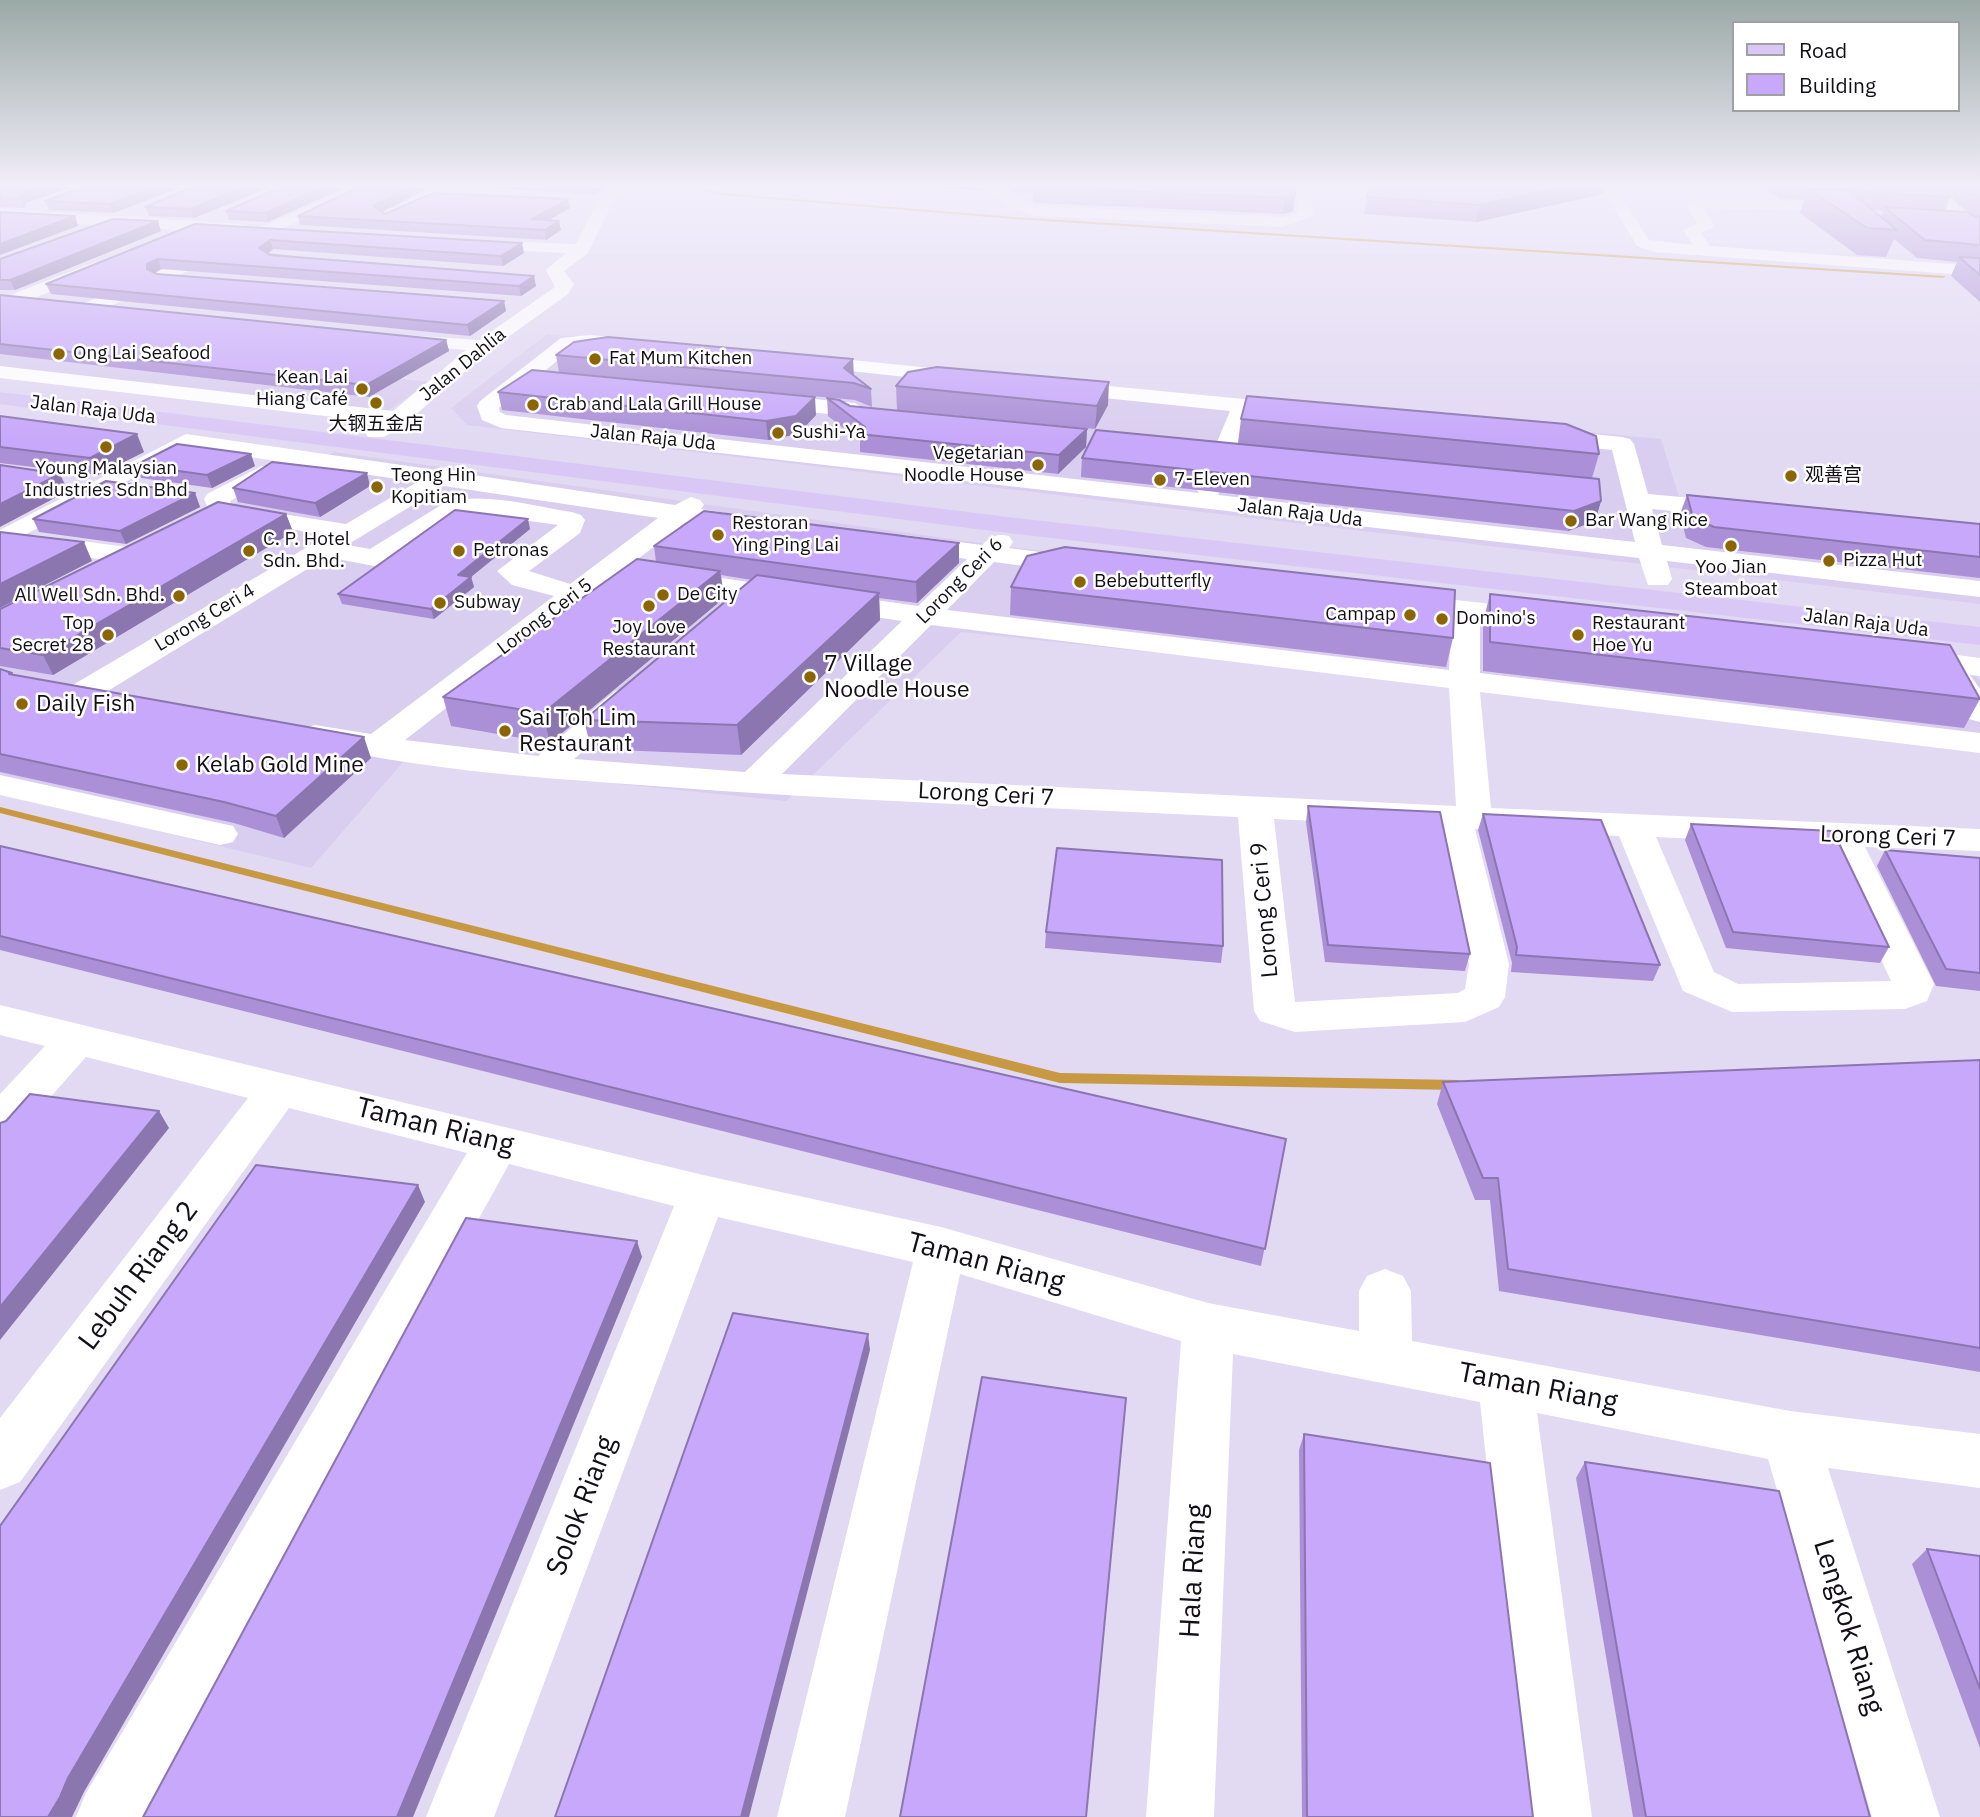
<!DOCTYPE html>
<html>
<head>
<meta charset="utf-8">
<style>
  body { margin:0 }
  #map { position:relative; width:1980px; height:1817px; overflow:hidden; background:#e2d9f3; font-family:"IBM Plex Sans",sans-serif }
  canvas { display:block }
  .legend { position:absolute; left:1732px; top:21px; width:228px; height:91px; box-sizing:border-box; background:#fff; border:2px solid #a09fa3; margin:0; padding:9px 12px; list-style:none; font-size:21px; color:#120f18 }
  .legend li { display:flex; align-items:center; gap:14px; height:35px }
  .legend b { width:35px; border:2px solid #a09fa3 }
</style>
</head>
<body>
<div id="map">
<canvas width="1980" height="1817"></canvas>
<ul class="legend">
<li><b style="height:9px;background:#d9c8f5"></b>Road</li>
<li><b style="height:19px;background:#c7a8fa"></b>Building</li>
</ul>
</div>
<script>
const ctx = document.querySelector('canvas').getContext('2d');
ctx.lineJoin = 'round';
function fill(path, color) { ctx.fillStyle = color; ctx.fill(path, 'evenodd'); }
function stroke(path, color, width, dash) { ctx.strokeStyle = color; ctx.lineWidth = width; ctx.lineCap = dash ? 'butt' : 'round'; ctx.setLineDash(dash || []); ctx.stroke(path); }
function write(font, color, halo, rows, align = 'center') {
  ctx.font = font + ' "IBM Plex Sans","Noto Sans SC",sans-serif'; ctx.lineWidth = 5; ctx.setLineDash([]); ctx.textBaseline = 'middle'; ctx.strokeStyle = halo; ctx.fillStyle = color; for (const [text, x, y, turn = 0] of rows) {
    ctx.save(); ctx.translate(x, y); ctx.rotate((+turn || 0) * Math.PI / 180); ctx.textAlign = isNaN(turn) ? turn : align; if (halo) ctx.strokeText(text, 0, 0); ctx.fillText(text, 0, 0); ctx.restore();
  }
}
const built = new Path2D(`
  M0,334L429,382L382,415L0,374Z
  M547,334L1661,439L1679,497L1980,528V604L467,425L451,408Z
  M334,452L994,545L1964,661L1980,680V740L961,632L786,801L403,762L311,868L0,793V624Z`);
const stream = new Path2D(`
  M694,187L722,193L1014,217L1946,276L1943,278L1014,219L722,195Z
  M0,807L1060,1073L1457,1080L1462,1081L1464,1085L1462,1089L1457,1090L1060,1083L0,813Z`);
const minor = new Path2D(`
  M354,187H374L99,311L92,313L83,307L85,303Z
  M435,187H454L393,218L388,220L380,215Z
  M610,187H625L612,204L588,253L564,271L574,284L568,294L490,350L406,423L384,437H368L365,432L376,422L0,378V366L393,411L466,350L396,344L386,338L389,334L479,340L555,287L546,270L566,253L472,248L464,243L466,240L576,244L597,203Z
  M982,187H999L1037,206L1283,217L1297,213L1298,187H1312L1313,216L1283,227L1035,216L1012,208Z
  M1592,187H1677L1670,191H1618L1649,240L1693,245L1683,230L1697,224L1687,205L1690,202L1704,198L1843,203L1851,208L1848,211L1704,208L1714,227L1701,233L1710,246L1980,266V276L1654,252L1637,246L1604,191Z
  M1920,187H1936L1980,226V239L1974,237Z
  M0,209L241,224L249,229L241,234L0,219Z
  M95,262L104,267L101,271L22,303H10L7,299L10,295Z
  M590,335L637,339L647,345L637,351L573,348L499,408L500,412L506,415L1199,493L1197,490L1230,411L1056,393L1049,391L1045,387L1049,383L1056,381L1296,404L1304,406L1307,411L1304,416L1251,413L1218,495L1635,542L1612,450L1544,443L1533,436L1544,429L1622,437L1630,439L1634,444L1648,494L1736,502L1745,505L1749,510L1745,515L1736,518L1652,509L1662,545L1980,581V597L1667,561L1672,579L1668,585H1648L1639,558L501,428L482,420L477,406L480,401L561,338Z
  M802,355L961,371L971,377L961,383L795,365L792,361Z
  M763,394L855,403L866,410L855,417L755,406L752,401L755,396Z
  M186,434L436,470L447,467L459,473L675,505L691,497L700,500L704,505L701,509L757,518L761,523L757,528L748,531L686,522L630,565L918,606L967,559L896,549L892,543L896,537L905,535L982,545C991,536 997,533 1009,536L1013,542L1009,548L1078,557L1088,559L1092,565L1088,571L1078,573L994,562L947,610L1449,670L1451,617L1392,609L1388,603L1392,597L1402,594L1537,609L1547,612L1551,618L1547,624L1537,627L1480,620V673L1980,733V753L1480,692L1491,808L1980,829V851L1865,847L1934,984L1927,1001L1905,1009L1732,1012L1683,991L1619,836L1475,829L1509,964L1505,997L1499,1007L1465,1022L1295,1032L1260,1021L1254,1011L1238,817C1039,807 839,801 640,785C528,777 412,769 303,742L299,735L303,728L315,725L371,734L554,596L512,585L497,571L558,525L480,514H461L384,564L374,566L327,557L93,700L82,702L71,700L66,693L71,686L326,536L227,516L191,533H173L169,528L173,523L207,506L204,499L207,494L262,466L271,468L274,473L271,478L230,501L232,506L346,524L417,482L189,448L0,548V530ZM444,486L658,518L570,584L529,571L580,533L585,520L581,515L572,512C532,506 486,492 446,502L370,549L347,545ZM612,579L902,621L745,772L574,759L637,705L642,698L637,691L626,689L615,691L538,756L405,740ZM931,625L1449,688L1456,806L782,774ZM1274,819L1439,827L1469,964L1465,989L1458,993L1295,1002ZM1656,837L1828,845L1891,981L1738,984L1714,972Z
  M36,535L127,547L136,549L140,555L136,561L127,563L27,549L23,543L27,537Z
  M1910,649L1980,658V676L1970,675L1980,689V722L1969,719L1936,670L1899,664L1895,658L1899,652Z
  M0,775L233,826L238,834L233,842L220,845L0,795Z
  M0,1005L703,1175L941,1227L1208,1303L1359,1331V1291L1367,1276L1385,1269L1403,1276L1411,1291L1412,1341L1790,1411L1980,1434V1488L1828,1468L1940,1817H1872L1768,1459L1537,1413L1592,1817H1524L1480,1402L1233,1354L1214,1817H1146L1181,1341L960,1274L845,1817H777L913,1262L718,1217L494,1817H426L674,1206L509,1164L148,1817H76L86,1793L467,1153L289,1108L20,1482L0,1490V1418L248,1098L86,1057L16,1136L0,1141V1094L45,1046L0,1035Z`);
const major = new Path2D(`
  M0,392L1016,518L1980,627V645L1016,534L0,404Z`);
const wall = new Path2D(`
  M0,187L26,203L24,208L0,207Z
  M182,187L113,213L49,210L45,201Z
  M193,187L194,218L149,216L145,207Z
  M281,187L268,222L229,220L226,211Z
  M430,187L382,212L385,214L568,199L570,208L549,220L561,230L546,240L300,225L298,216Z
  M477,187H606L593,195Z
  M929,187H983V191Z
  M1005,187H1295L1293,211L1283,214L1038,203L1033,201V193L1015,192Z
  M1763,187H1827L1826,189H1834L1831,187H1980V302L1951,276L1957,262L1917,258L1894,239L1886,257L1857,255L1800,213L1804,200L1780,199ZM1948,194L1967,212L1945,211L1950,197ZM1873,210L1883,211L1881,217Z
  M1603,194L1476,222L1364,214L1367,197Z
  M195,224L524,253L503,266L273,249L268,253L536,286L521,296L161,269L154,273L157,274L504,301L506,311L470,336L51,294L46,284Z
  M161,231L15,290H0V259Z
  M0,295L446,340L449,351L369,397L0,354Z
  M556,355L854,376L871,389L872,407L855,400L559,372Z
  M896,386L1108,405L1095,429L897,410Z
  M498,392L816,415L798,434L768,440L502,410Z
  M827,398L850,406L1087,429L1086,447L1058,474L860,452V441L828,416Z
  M0,416L144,452L98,475L0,463Z
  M1241,419L1599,454L1592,478L1601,501L1595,521L1568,531L1081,477L1082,458L1238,443Z
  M136,465L255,466L212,488L141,478Z
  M370,486L320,517L238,502L233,488Z
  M195,493L200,507L126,544L39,532L33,519Z
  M1687,495L1980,524V578L1706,547L1686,538L1680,514Z
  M286,514L293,532L53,675L0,666V609Z
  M530,529L471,577L474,587L434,619L342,604L338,594Z
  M959,543V563L917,603L879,598L880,620L741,755L591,749L584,720L752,580L721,575L724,598L550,743L451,726L443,697L656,562L654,546Z
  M1011,587L1453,638L1446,667L1010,615Z
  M1490,594L1980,699L1964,728L1483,671V622Z
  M0,669L13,675L371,758L284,838L234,823L0,772Z
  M1308,806L1470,954L1465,971L1325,962L1306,822Z
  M1483,814L1660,965L1653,981L1511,972L1512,963L1478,830Z
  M1691,824L1889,947L1880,963L1726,948L1685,840Z
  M0,846L1286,1139L1261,1266L0,950Z
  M1885,850L1980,858V991L1936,986L1877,866Z
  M1046,932L1223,946L1221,963L1045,948Z
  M1980,1060V1372L1499,1291L1490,1200H1475L1437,1104L1443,1082Z
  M1304,1434L1533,1817H1302L1299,1450Z
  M1585,1462L1870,1817H1633L1576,1478Z
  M1927,1549L1980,1556V1748L1912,1564Z`);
const shadedWall = new Path2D(`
  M42,187H72L26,203L24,208L20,199L22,193Z
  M155,187H182L113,213L109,204Z
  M246,187H271L194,218L190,209Z
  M324,187H347L268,222L265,213Z
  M410,187H430L376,215L373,206Z
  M592,187H606L593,195Z
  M1560,187H1604L1603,194L1476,222L1480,205Z
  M1295,196L1293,211L1283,214L1285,198Z
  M568,199L570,208L534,229L532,219Z
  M75,216L78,226L0,255V244Z
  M158,221L161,231L15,290L10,280Z
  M559,221L561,230L546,240L545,230Z
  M270,240L273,249L263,258L259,248Z
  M522,243L524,253L503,266L501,256Z
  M158,259L161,269L151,275L147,269V264Z
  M534,276L536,286L521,296L519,286Z
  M504,301L506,311L470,336L467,325Z
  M446,340L449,351L369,397L366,385Z
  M853,359L854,377L844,368Z
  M1109,382L1108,405L1095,429L1097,406Z
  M815,397L816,415L798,434L768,440L766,421Z
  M1087,429L1086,447L1058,474L1059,455Z
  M137,434L144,452L98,475L90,458Z
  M251,454L255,466L212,488L207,475Z
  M367,473L370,486L320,517L315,503Z
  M60,474L68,491L0,527V504Z
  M195,493L200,507L126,544L120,531Z
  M1601,501L1595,521L1568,531L1574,511Z
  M286,514L293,532L53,675L43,655Z
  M528,519L530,529L461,585L458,575Z
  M84,542L92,561L0,608V584Z
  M959,543V563L917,603L916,582Z
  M720,571L724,598L550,743L543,713Z
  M471,577L474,587L434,619L431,609Z
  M879,593L880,620L741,755L737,725Z
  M364,737L371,758L284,838L276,816Z
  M159,1111L169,1128L0,1340V1307Z
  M418,1185L425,1202L84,1792L72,1817H48L68,1778Z
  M637,1241L642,1257L413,1817H397Z
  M868,1334L870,1350L749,1817H741Z`);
const building = new Path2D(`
  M0,187H42L22,193L20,199L0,198Z
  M83,187H155L109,204L45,201Z
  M193,187H246L190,209L145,207Z
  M281,187H324L265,213L226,211Z
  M359,187H410L373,206L385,214L433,193L568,199L532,219L559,221L545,230L298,216Z
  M1037,187H1295V196L1285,198Z
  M1370,187H1560L1480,205L1367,197Z
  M1859,187H1941L1950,197L1866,192Z
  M1966,187H1980V199Z
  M1808,189L1848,190L1897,230L1867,228Z
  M1884,207L1967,212L1975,217L1980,216V245L1925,240Z
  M0,212L75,216L0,244Z
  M113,219L158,221L10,280H0V259Z
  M195,224L522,243L501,256L270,240L259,248L270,255L534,276L519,286L158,259L147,264V269L157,274L504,301L467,325L46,284Z
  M1959,257L1980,258V275Z
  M0,295L446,340L366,385L0,344Z
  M608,337L853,359L844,368L871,389L854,383L556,355L574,342Z
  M937,367L1109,382L1097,406L896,386L908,372Z
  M532,370L815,397L796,416L766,421L498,392Z
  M1247,396L1566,424L1596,436L1599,454L1241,419Z
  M827,398L839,400L850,406L1087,429L1059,455L859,434L865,427Z
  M0,416L137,434L90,458L0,447Z
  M1096,430L1599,479L1601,501L1574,511L1082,458Z
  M177,444L251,454L207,475L136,465Z
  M272,462L367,473L315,503L233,488Z
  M0,465L60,474L0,504Z
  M106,481L195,493L120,531L33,519Z
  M1687,495L1980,524V557L1714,527L1693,518Z
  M218,502L286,514L43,655L0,648V609Z
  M455,510L528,519L458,575L471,577L431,609L338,594Z
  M704,511L959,543L916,582L654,546Z
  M0,532L84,542L0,584Z
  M1065,547L1455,590L1453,638L1011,587L1027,556Z
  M637,559L720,571L543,713L443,697Z
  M757,575L879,593L737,725L584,720Z
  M1490,594L1950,645L1980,699L1490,642Z
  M0,669L12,673L9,674L364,737L276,816L224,802L0,754Z
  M1308,806L1440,812L1470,954L1328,945Z
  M1483,814L1601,820L1660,965L1516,955L1517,947Z
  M1691,824L1833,831L1889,947L1733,932Z
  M0,846L1286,1139L1265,1249L0,936Z
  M1057,848L1222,860L1223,946L1046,932Z
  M1885,850L1980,858V973L1946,969Z
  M1980,1060V1348L1508,1269L1498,1178H1483L1443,1082Z
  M30,1094L159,1111L0,1307V1123L6,1121Z
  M256,1165L418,1185L68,1778L60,1797L48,1817H0V1526Z
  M466,1218L637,1241L397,1817H143Z
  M733,1313L868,1334L741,1817H555Z
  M982,1377L1126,1398L1086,1817H900Z
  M1304,1434L1490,1463L1533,1817H1307Z
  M1585,1462L1779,1491L1870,1817H1646Z
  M1927,1549L1980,1556V1689Z`);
const markers = [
  [59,354,7,"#8b6404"],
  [595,359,7,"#8b6404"],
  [362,389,7,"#8b6404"],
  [376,403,7,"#8b6404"],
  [533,405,7,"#8b6404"],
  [778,433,7,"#8b6404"],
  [106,447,7,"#8b6404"],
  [1038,465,7,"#8b6404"],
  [1791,476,7,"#8b6404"],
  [1160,480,7,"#8b6404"],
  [377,487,7,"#8b6404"],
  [1571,521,7,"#8b6404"],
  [718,535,7,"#8b6404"],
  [1731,546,7,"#8b6404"],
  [249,551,7,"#8b6404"],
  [459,551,7,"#8b6404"],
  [1829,561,7,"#8b6404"],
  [1080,582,7,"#8b6404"],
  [663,595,7,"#8b6404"],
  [179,596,7,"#8b6404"],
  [440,603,7,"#8b6404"],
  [649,606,7,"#8b6404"],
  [1410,615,7,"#8b6404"],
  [1442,619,7,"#8b6404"],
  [108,635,7,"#8b6404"],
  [1578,635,7,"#8b6404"],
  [810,677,7,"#8b6404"],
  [22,704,7,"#8b6404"],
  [505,731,7,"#8b6404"],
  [182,765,7,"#8b6404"]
];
const farPoinames = [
  ["Ong Lai Seafood",73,354],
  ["Fat Mum Kitchen",609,359],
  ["Kean Lai",348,378,"right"],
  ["Hiang Café",348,400,"right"],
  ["Crab and Lala Grill House",547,405],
  ["大钢五金店",376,425,"center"],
  ["Sushi-Ya",792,433],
  ["Vegetarian",1024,454,"right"],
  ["Noodle House",1024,476,"right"],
  ["Young Malaysian",106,469,"center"],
  ["Industries Sdn Bhd",106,491,"center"],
  ["Teong Hin",391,476],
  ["Kopitiam",391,498],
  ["观善宫",1805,476],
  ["7-Eleven",1174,480],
  ["Bar Wang Rice",1585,521],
  ["Restoran",732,524],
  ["Ying Ping Lai",732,546],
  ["C. P. Hotel",263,540],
  ["Sdn. Bhd.",263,562],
  ["Petronas",473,551],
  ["Pizza Hut",1843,561],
  ["Yoo Jian",1731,568,"center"],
  ["Steamboat",1731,590,"center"],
  ["Bebebutterfly",1094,582],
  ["De City",677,595],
  ["All Well Sdn. Bhd.",165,596,"right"],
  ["Subway",454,603],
  ["Campap",1396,615,"right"],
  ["Domino's",1456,619],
  ["Top",94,624,"right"],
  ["Secret 28",94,646,"right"],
  ["Restaurant",1592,624],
  ["Hoe Yu",1592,646],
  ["Joy Love",649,628,"center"],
  ["Restaurant",649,650,"center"]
];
const farStreetnames = [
  ["Jalan Dahlia",463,365,-39],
  ["Jalan Raja Uda",93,410,7],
  ["Jalan Raja Uda",653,438,6],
  ["Jalan Raja Uda",1300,513,7],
  ["Lorong Ceri 6",960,581,-45],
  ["Lorong Ceri 5",545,617,-37],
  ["Lorong Ceri 4",205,618,-31],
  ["Jalan Raja Uda",1866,623,7]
];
const poiNames = [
  ["7 Village",824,664],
  ["Noodle House",824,690],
  ["Daily Fish",36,704],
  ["Sai Toh Lim",519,718],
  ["Restaurant",519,744],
  ["Kelab Gold Mine",196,765]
];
const streetNames = [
  ["Lorong Ceri 7",986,795,3],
  ["Lorong Ceri 7",1888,837,2],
  ["Lorong Ceri 9",1265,910,-95]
];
const nearStreetnames = [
  ["Taman Riang",435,1127,14],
  ["Taman Riang",986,1263,15],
  ["Lebuh Riang 2",139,1276,-53],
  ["Taman Riang",1538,1388,11],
  ["Solok Riang",582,1506,-69],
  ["Hala Riang",1194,1571,-87],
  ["Lengkok Riang",1848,1627,73]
];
fill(built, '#d9ceef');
fill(stream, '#c79942');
fill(minor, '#fff');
fill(major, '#d9c8f5');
fill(wall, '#ab90d7');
fill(shadedWall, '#8b76af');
fill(building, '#c7a8fa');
stroke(building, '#8b76af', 2);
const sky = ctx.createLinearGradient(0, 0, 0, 442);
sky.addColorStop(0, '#9ba9a6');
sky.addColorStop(0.42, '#f2eefa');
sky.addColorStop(1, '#f2eefa00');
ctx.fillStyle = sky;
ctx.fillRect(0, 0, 1980, 442);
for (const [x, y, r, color] of markers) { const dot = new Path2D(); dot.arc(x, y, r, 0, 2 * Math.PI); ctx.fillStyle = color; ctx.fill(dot); stroke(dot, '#fff', 2.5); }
write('19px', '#120f18', '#fff', farPoinames, 'left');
write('19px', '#120f18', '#fff', farStreetnames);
write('23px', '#120f18', '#fff', poiNames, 'left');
write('23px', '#120f18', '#fff', streetNames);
write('28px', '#120f18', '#fff', nearStreetnames);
</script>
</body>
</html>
